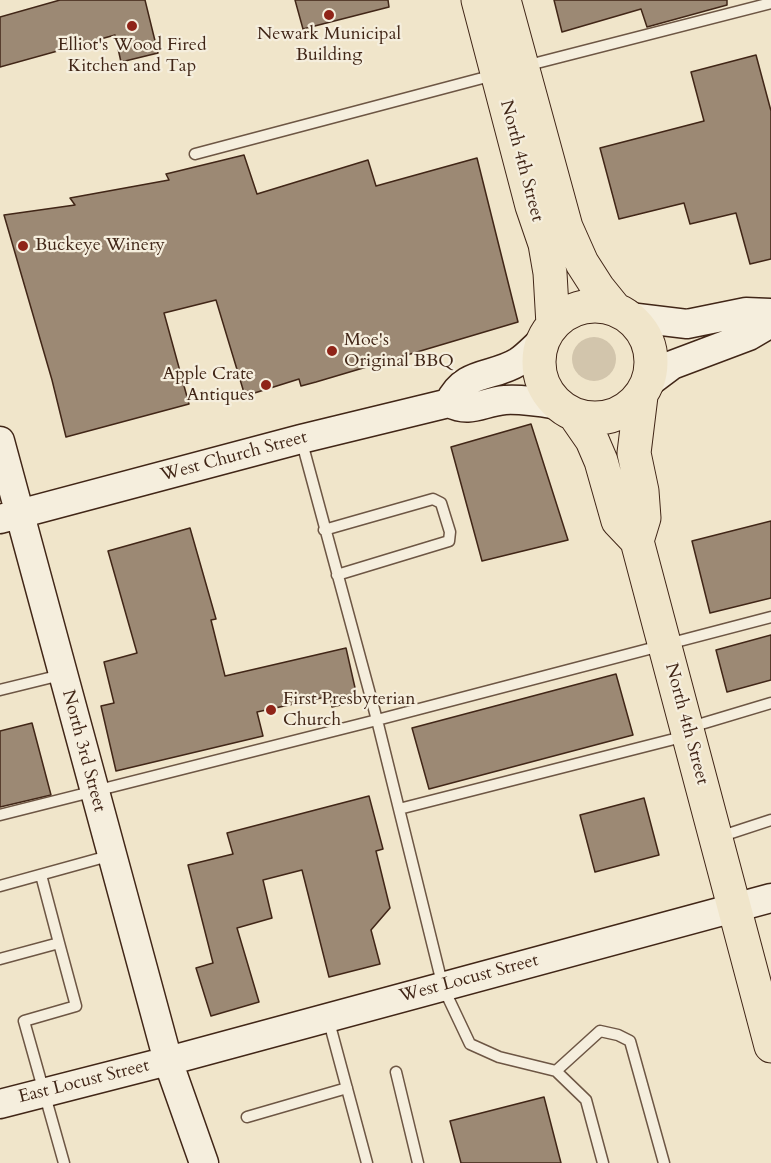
<!DOCTYPE html>
<html>
<head>
<meta charset="utf-8">
<style>
  body { margin:0 }
  canvas { display:block; background:#f0e5ca }
</style>
</head>
<body>
<canvas width="771" height="1163"></canvas>
<script>
const ctx = document.querySelector('canvas').getContext('2d');
ctx.lineJoin = 'round';
function fill(path, color) { ctx.fillStyle = color; ctx.fill(path, 'evenodd'); }
function stroke(path, color, width, dash) { ctx.strokeStyle = color; ctx.lineWidth = width; ctx.lineCap = dash ? 'butt' : 'round'; ctx.setLineDash(dash || []); ctx.stroke(path); }
function write(font, color, halo, rows, align = 'center') {
  ctx.font = font + ' Cardo,serif'; ctx.lineWidth = 4.5; ctx.setLineDash([]); ctx.textBaseline = 'middle'; ctx.strokeStyle = halo; ctx.fillStyle = color; for (const [text, x, y, turn = 0] of rows) {
    ctx.save(); ctx.translate(x, y); ctx.rotate((+turn || 0) * Math.PI / 180); ctx.textAlign = isNaN(turn) ? turn : align; if (halo) ctx.strokeText(text, 0, 0); ctx.fillText(text, 0, 0); ctx.restore();
  }
}
const green = new Path2D(`
  M572 359a22 22 0 1 1 44 0a22 22 0 1 1-44 0Z`);
const building = new Path2D(`
  M60,0H145L158,53L121,62L115,35L0,67V17Z
  M295,0H388L389,7L303,29Z
  M554,0H727V5L647,27L641,9L562,32Z
  M756,55L771,111V259L750,264L736,213L690,224L684,203L619,219L600,148L704,121L691,72Z
  M244,155L257,194L368,160L376,186L477,158L518,322L316,382L301,386L299,379L245,396L216,300L164,313L189,404L66,437L52,380L4,215L75,205L70,198L169,180L166,174Z
  M531,424L568,540L482,561L451,447Z
  M771,521V598L710,613L692,541Z
  M190,528L216,619L211,620L225,676L346,648L358,701L332,707L330,696L257,712L263,736L116,771L101,706L114,703L104,662L137,653L108,551Z
  M771,635V680L727,692L716,650Z
  M616,674L633,735L429,789L412,728Z
  M32,723L51,795L0,807V731Z
  M369,796L383,849L376,851L390,908L371,930L380,964L329,977L302,870L263,880L272,918L237,928L259,1002L211,1016L196,968L213,963L188,865L233,854L227,833Z
  M644,798L659,855L595,872L580,815Z
  M544,1097L561,1163H461L450,1121Z`);
const lane = new Path2D(`
  M525,66L771,3
  M195,154L494,75
  M301,439L377,720L443,987L470,1044L499,1057L556,1071L586,1100L603,1163
  M324,530L433,499L441,503L450,532L449,541L337,575
  M0,690L61,675
  M691,727L771,703
  M399,809L686,736
  M0,815L377,720L771,617
  M719,837L771,820
  M41,875L59,943
  M0,886L112,855
  M0,959L59,943L76,1006L24,1021L64,1163
  M328,1018L367,1163
  M556,1071L600,1031L618,1035L630,1041L664,1163
  M396,1072L418,1163
  M247,1117L347,1088`);
const secondary = new Path2D(`
  M629,317L687,324L746,312L771,313
  M648,383L672,365L749,336L771,323
  M449,403C464,370 492,378 518,362C527,356 535,347 543,340
  M0,441L168,1061L204,1163
  M0,519L301,439L449,403C471,414 482,402 505,400C523,399 540,402 558,405
  M0,1104L168,1061L771,898`);
const primary = new Path2D(`
  M478,0L532,206L545,244L550,273L553,325
  M504,0L566,227L582,263L598,288L615,309
  M539 362a56 56 0 1 1 112 0a56 56 0 1 1-112 0Z
  M574,414L592,440L601,461L618,521L637,541L771,1046
  M637,541L644,518L642,491L634,453L641,396`);
const markers = [
  [329,15,6,"#8f2418"],
  [132,26,6,"#8f2418"],
  [23,246,6,"#8f2418"],
  [332,351,6,"#8f2418"],
  [266,385,6,"#8f2418"],
  [271,710,6,"#8f2418"]
];
const poiNames = [
  ["Newark Municipal",329,35,"center"],
  ["Building",329,56,"center"],
  ["Elliot's Wood Fired",132,46,"center"],
  ["Kitchen and Tap",132,67,"center"],
  ["Buckeye Winery",35,246],
  ["Moe's",344,341],
  ["Original BBQ",344,362],
  ["Apple Crate",254,375,"right"],
  ["Antiques",254,396,"right"],
  ["First Presbyterian",283,700],
  ["Church",283,721]
];
const streetNames = [
  ["North 4th Street",521,161,75],
  ["West Church Street",234,457,-15],
  ["North 4th Street",686,724,75],
  ["North 3rd Street",83,751,75],
  ["West Locust Street",469,979,-15],
  ["East Locust Street",84,1082,-14]
];
fill(green, '#d2c5ac');
fill(building, '#9c8974');
stroke(building, '#412617', 1.5);
stroke(lane, '#6d5644', 13);
stroke(secondary, '#412617', 31);
stroke(primary, '#412617', 35);
stroke(lane, '#f5eedd', 10);
stroke(secondary, '#f5eedd', 28);
stroke(primary, '#f0e5ca', 33);
for (const [x, y, r, color] of markers) { const dot = new Path2D(); dot.arc(x, y, r, 0, 2 * Math.PI); ctx.fillStyle = color; ctx.fill(dot); stroke(dot, '#f5eedd', 2); }
write('18px', '#412617', '#f5eedd', poiNames, 'left');
write('18px', '#412617', '#f5eedd', streetNames);
</script>
</body>
</html>
